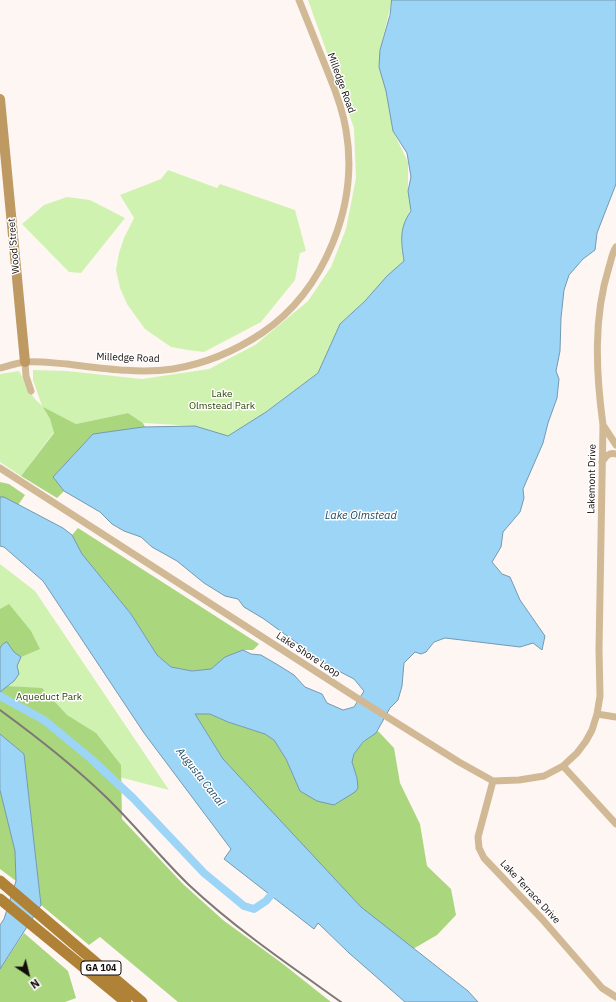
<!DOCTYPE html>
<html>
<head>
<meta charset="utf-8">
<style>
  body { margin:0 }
  #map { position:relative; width:616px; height:1002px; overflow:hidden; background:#fef6f3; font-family:"IBM Plex Sans",sans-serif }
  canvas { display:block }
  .north { position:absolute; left:8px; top:954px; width:40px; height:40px; -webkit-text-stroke:3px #fff; paint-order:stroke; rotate:145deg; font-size:11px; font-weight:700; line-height:16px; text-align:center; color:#120c0a }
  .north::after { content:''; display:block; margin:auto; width:14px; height:18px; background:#120c0a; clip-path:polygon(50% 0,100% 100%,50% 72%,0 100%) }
</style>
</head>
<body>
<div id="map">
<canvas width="616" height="1002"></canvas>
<div class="north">N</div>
</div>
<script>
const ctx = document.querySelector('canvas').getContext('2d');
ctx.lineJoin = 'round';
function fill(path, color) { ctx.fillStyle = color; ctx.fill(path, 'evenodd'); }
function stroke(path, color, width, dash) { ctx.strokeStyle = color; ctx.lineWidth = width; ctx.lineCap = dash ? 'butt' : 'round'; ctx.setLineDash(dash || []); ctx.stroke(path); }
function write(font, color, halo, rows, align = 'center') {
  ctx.font = font + ' "IBM Plex Sans",sans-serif'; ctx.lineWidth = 3; ctx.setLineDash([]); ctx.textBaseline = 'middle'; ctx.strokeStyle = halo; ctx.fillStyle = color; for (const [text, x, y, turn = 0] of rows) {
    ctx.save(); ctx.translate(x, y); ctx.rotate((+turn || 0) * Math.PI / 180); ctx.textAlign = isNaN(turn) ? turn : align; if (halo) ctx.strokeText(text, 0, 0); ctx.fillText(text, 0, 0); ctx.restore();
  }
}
const green = new Path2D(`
  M308,0H392L380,50L393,131L408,162V191L411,207L401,240L404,261L365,301L340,324L318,373L264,413L228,436L195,426L143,423L128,413L76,424L44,408L50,419L54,432L21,476L0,462V374L19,371L34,398L42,406L33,380V370L67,371L142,379L209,369L255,345L308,301L331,267L346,229L356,178L354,128Z
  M168,170L217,188L220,184L295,210L306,251L300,253L295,280L261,322L204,352L188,350L171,347L145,329L127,304L120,288L116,270L119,253L124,238L134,218L120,195L161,179Z
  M67,197L90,200L125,218L81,273L69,272L22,224L44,205Z
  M0,564L35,591L169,790L119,777L0,720Z`);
const forest = new Path2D(`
  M43,407L76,424L128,413L143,423L145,427L93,434L53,477L64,491L57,498L21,476L54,433L50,419Z
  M0,482L9,484L25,495L18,505L4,497H0Z
  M78,528L259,644L253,650H243L225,657L211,669L192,671L171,667L157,655L131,614L82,554L72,535Z
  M9,604L31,631L40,649L21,657L14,652L7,642L2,645L0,648V609Z
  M6,686L42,688L67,715L96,733L121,765L122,819L183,884L223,920L283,964L331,1002H178L100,937L89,945L41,905L24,754L0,734V692Z
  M195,714H210L228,722L265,734L274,740L286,759L300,791L334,805L344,798L357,778C356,773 353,768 352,763C351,749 369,738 378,731L394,748L400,783L420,824L427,866L451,889L456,915L437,935L413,949L361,907L278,819L223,759Z
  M0,790L15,851L16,881L0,869Z
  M24,933L68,971L76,998L65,1002H0V969Z`);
const water = new Path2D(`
  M392,0H616V184L597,233L595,250L583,259L569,275L564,290L561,318L560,351L556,371L559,379L557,398L548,423L543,443L523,489L524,498L520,512L503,532L501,547L492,562L502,574L510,577L520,600L545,636L542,650L533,643L520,647L445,638L434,642L426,652L421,654L415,652L404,663L402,686L398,700L390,708L376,733L363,742L354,754L352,762L357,778L358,788L355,792L334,805L317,801L300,791L286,759L274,740L265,734L228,722L210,714H195L223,759L361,907L468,991L478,1002H405L349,953L318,923L314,929L224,859L231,849L144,733L43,581L4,547L0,546V497H4L63,528L72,535L82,554L131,614L157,655L171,667L192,671L211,669L225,657L243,650L251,654L261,655L278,665L294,675L305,687L322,694L327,703L343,710L354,707L364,691L354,679L327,665L264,619L244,607L238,599L225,596L204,583L177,561L152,547L141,537L124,531L112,524L100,512L64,491L53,477L93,434L143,427L195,426L228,436L266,412L318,373L340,324L365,301L387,276L404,261C401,241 399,228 411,211L408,191L411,177L407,153L393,131L386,91L379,67L380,50L390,15Z
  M7,642L14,652L21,657L17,666L19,674L14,681L0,692V648L2,645Z
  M0,734L24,754L41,905L0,969V925L4,919L16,881L15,851L0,790Z`);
const canal = new Path2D(`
  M0,696L44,720L89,757L133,798L204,873L244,906L254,909L266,901L277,888`);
const street = new Path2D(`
  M25,362L26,376L31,391
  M0,368C8,366 17,363 25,362C39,361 53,363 67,364C101,368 138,374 173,369C204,364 235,351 262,333C325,290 359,205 346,130C343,111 336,92 329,75C319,50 309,25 299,0
  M603,425L616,445
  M602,462C606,456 609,452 616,454
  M0,468L357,698L459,762L493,781L519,780L544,776L563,766L577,753L586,741L592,730L597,714L600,696L599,650L603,425C596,373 593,318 609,267C611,261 612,253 616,247
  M597,714L616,717
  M563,766L616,824
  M493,781L478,837L479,848L484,858L542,919L602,988L616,997`);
const secondary = new Path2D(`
  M0,99L25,362`);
const primary = new Path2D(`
  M0,881L142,1002
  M0,899L126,1002`);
const rail = new Path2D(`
  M0,710C37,737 73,765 106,797C135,825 160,857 189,885C236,929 289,965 341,1002`);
const shields = [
  [101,968,40]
];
const shieldNames = [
  ["GA 104",101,968]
];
const streetNames = [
  ["Milledge Road",341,83,70],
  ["Wood Street",14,246,-95],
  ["Milledge Road",128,358,2],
  ["Lakemont Drive",592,479,-89],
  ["Lake Shore Loop",308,655,33],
  ["Lake Terrace Drive",530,892,47]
];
const parkNames = [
  ["Lake",222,394],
  ["Olmstead Park",222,406],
  ["Aqueduct Park",49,697]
];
const waterNames = [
  ["Lake Olmstead",361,516],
  ["Augusta Canal",200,777,52]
];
fill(green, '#d0f2b1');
fill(forest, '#aad67e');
fill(water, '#9dd5f7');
stroke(water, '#7399b0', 1);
stroke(canal, '#9dd5f7', 8);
stroke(street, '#d2b995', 7);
stroke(secondary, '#be9962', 10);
stroke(primary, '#af8237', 11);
stroke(rail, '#7e7875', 2);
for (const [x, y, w] of shields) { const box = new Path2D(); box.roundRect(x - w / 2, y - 7, w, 14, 3); ctx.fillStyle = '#fff'; ctx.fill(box); stroke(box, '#120c0a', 1); }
write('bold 9px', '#120c0a', null, shieldNames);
write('10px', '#120c0a', '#fff', streetNames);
write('10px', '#2a4402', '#fff', parkNames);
write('italic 11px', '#204b63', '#fff', waterNames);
</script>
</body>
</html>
